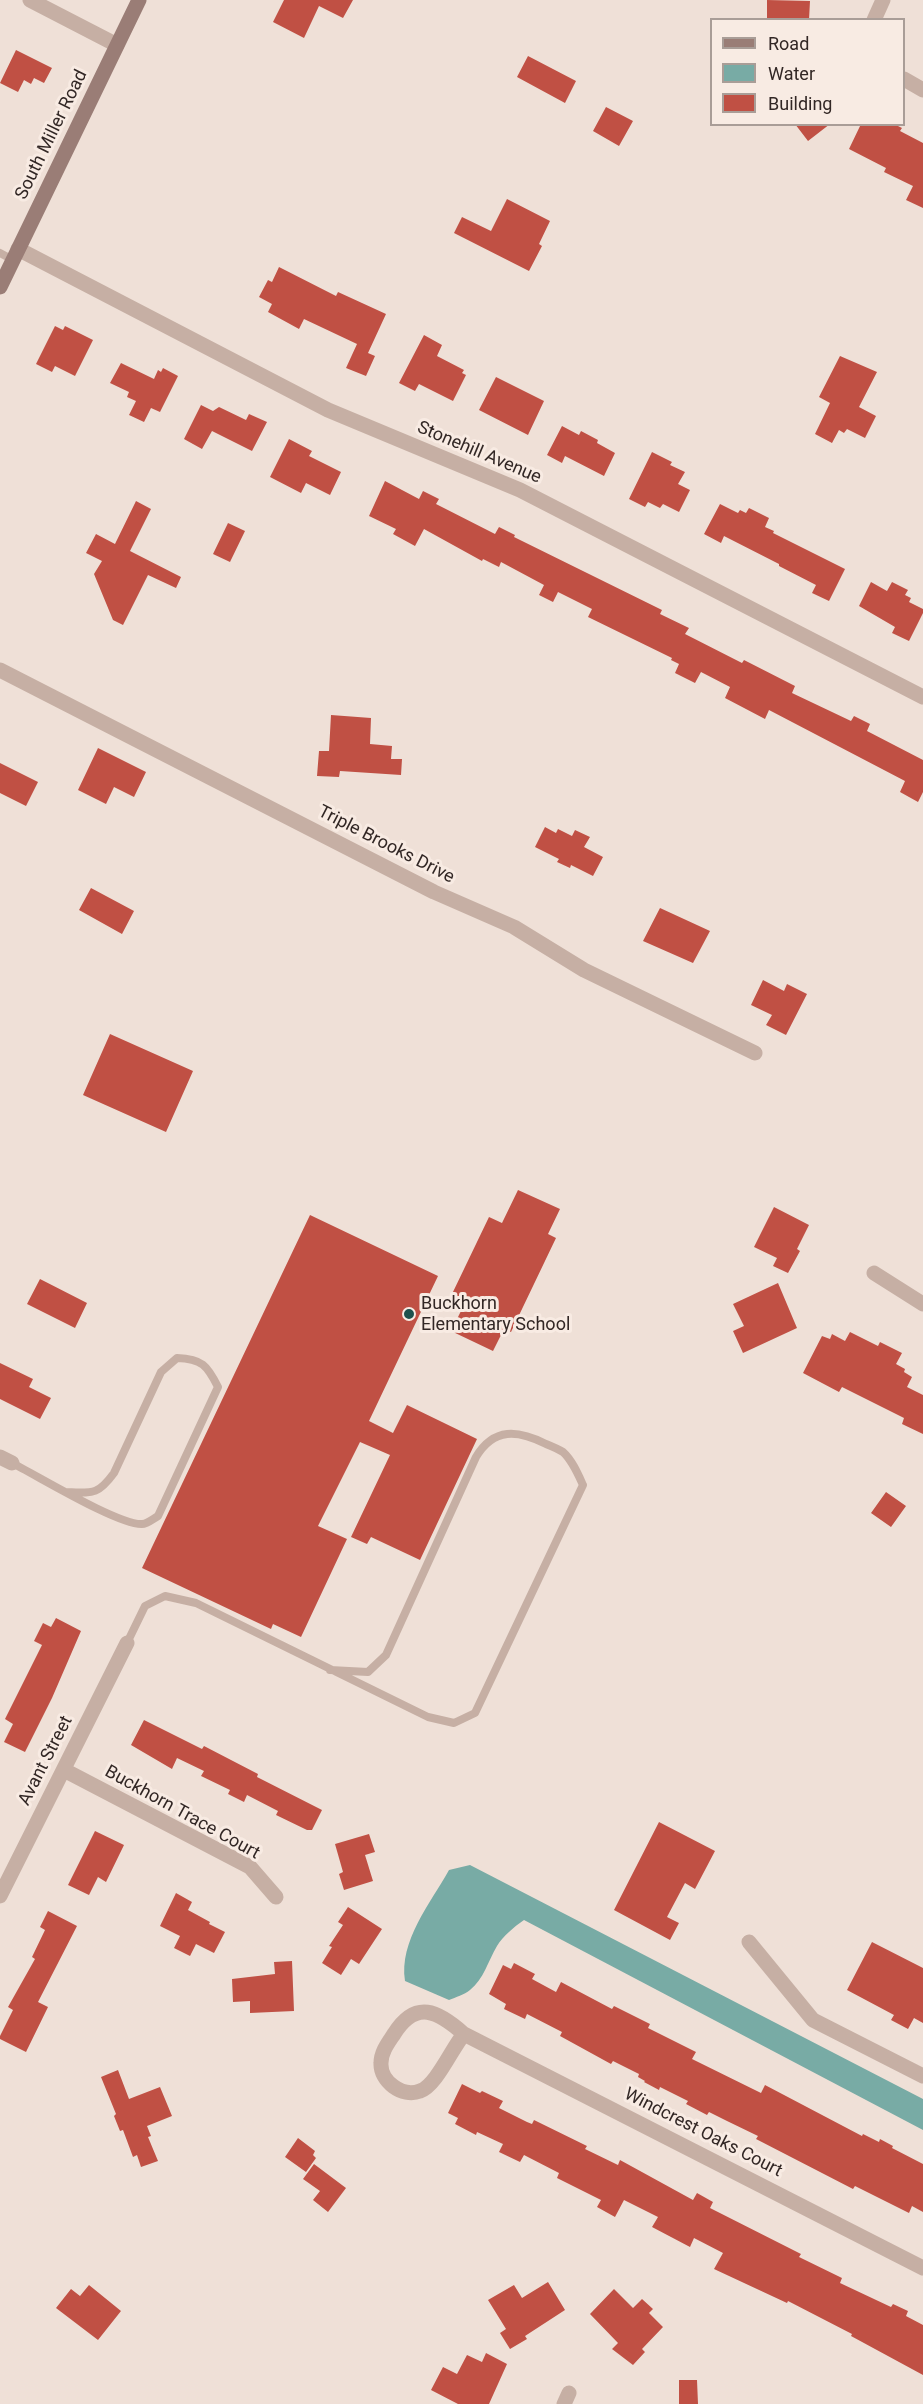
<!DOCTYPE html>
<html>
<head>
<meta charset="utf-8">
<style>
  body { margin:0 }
  #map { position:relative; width:923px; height:2404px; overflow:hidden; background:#efe0d7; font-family:Roboto,sans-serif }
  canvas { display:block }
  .legend { position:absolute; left:710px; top:18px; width:195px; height:108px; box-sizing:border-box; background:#f8ebe3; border:2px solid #a99d97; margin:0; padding:8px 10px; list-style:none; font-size:18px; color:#322725 }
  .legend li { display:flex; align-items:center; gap:12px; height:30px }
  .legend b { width:30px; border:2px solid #a99d97 }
</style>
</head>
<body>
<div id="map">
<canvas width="923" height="2404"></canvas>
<ul class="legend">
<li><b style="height:8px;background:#9a7d76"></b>Road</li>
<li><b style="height:16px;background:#78aba5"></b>Water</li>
<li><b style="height:16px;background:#c05044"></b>Building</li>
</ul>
</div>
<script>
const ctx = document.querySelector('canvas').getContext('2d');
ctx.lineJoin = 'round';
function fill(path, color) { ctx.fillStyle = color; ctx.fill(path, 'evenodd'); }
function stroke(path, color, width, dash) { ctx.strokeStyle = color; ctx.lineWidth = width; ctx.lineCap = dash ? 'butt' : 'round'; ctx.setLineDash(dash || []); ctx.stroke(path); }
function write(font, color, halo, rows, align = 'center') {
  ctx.font = font + ' Roboto,sans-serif'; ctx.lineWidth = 6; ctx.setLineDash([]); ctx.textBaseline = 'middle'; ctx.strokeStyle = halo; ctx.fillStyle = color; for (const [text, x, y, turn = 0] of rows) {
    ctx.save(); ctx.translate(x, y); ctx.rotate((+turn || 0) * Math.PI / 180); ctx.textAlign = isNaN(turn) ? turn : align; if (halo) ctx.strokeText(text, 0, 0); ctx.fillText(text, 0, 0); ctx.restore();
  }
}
const water = new Path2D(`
  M470,1865L923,2099V2130L524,1920C514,1927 503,1936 497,1946C488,1961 484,1979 470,1990C464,1995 456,1997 449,2000L405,1981C399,1941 430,1904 449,1870Z`);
const building = new Path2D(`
  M284,0H353L343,18L319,6L304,38L273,22Z
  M767,0L810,1L809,20H767Z
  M16,50L52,68L44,83L34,78L31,84L24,80L18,92L0,83Z
  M528,56L576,81L565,103L517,77Z
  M606,107L633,121L619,146L593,131Z
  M795,124H830L808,141Z
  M861,124H894L902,128L900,131L923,143V208L906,200L913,186L884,172L886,168L849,149Z
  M507,199L550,221L539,244L542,246L529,271L454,233L462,217L491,231Z
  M279,267L336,296L338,292L386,314L368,353L375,356L366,376L346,368L357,344L304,319L299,329L268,312L272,304L259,297L268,280L272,282Z
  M55,326L63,330L65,326L93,340L75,376L55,366L52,372L36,364Z
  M424,335L442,345L437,356L464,370L462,373L466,375L453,401L419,384L415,391L399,383Z
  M840,356L877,372L859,407L876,416L865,438L847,429L844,433L839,430L832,443L815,434L830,403L819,397Z
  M121,363L154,379L158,370L161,372L163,368L178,376L160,412L151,408L144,422L129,415L136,401L127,397L129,392L110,383Z
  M496,377L544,401L528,435L479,410Z
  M201,405L213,411L219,407L246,420L249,414L267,422L252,451L212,431L202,449L184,439Z
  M562,426L579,435L581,431L598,440L597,443L615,453L604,476L565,456L562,463L547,455Z
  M289,439L312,451L309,456L341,472L330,495L306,483L301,493L270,477Z
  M652,452L672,462L670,465L685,472L678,484L690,490L679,512L663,504L660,508L648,502L645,507L629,499Z
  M385,481L419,499L423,491L439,499L436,504L495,534L499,527L515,535L514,537L662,610L660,614L689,628L685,634L742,663L744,660L795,686L792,693L851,721L854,716L870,724L867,731L923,760V792L918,802L900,792L905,781L769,710L765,719L725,698L730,687L701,672L695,683L675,673L679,664L671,660L672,658L588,617L592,609L558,592L553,602L539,595L544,585L501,562L499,567L483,559L482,561L424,529L415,546L393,534L396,529L369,516Z
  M136,501L151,509L130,551L181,577L176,588L148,575L123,625L113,620L94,574L102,561L86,553L96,534L115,544Z
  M720,504L738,513L740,510L746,513L749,508L769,518L765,527L774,531L773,533L845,569L829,601L812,593L816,585L779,566V564L724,536L721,543L704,534Z
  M228,523L245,531L230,562L213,554Z
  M871,582L887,591L892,582L908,590L905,595L911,598L909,602L923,609V613L909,641L892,633L895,627L859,606Z
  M331,715L371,718L370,744L392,746L391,759H402L401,775L340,771L339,777L317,776L319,751H329Z
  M98,748L146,772L134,797L114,787L106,804L78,790Z
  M0,763L38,782L26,806L0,793Z
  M545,827L556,833L558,829L572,836L575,830L590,837L584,847L603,857L593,876L571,865L570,868L557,862L559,859L535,847Z
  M91,888L134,911L122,934L79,910Z
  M660,908L710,931L693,963L643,941Z
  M763,980L784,991L787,984L807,994L786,1035L766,1025L772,1015L751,1005Z
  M110,1034L193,1071L166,1132L83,1095Z
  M518,1190L560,1209L548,1234L556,1238L511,1332L504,1329L493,1351L451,1331L466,1301L452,1294L489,1217L502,1223Z
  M774,1207L809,1225L797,1249L800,1251L788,1273L773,1266L777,1258L754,1247Z
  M310,1215L438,1276L369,1421L393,1433L407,1405L477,1439L420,1560L371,1537L367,1544L351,1537L390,1455L360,1442L318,1526L347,1539L301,1637L273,1624L271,1629L142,1568Z
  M40,1279L87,1303L75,1328L27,1304Z
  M778,1283L797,1328L743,1353L733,1331L744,1326L733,1304Z
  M850,1332L878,1346L880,1342L902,1353L896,1364L905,1369L904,1372L912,1377L907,1387L923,1395V1434L902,1424L904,1418L842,1387L839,1392L803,1373L822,1336L830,1339L832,1334L845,1341Z
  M0,1363L33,1379L29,1387L51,1398L40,1419L0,1399Z
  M886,1492L906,1506L891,1527L871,1513Z
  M56,1618L81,1631L52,1698L25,1752L4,1742L13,1724L5,1719L42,1645L34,1641L43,1623L51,1627Z
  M144,1720L202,1749L204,1746L258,1774L257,1777L322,1810L312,1830H307L276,1815L278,1811L247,1795L244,1802L228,1794L230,1790L201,1776L204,1771L177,1758L172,1769L131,1745Z
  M659,1822L715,1851L695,1889L685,1883L667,1917L679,1923L670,1940L614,1910Z
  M95,1831L124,1845L106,1882L98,1877L89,1895L68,1885Z
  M369,1834L375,1852L365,1855L373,1881L344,1890L339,1874L343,1872L335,1844Z
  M176,1893L192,1902L188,1910L210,1922L209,1924L225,1932L214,1953L196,1944L190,1956L174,1948L180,1936L160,1926Z
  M348,1907L382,1929L359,1964L351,1959L341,1975L322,1963L332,1947L329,1946L343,1925L338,1922Z
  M48,1911L77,1926L38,2002L48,2007L26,2052L0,2039V2036L13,2010L8,2007L35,1959L32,1957L45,1930L40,1927Z
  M872,1942L923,1968V2023L914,2018L908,2029L891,2020L894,2015L847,1990Z
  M292,1961L294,2011L250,2013V2001L233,2002L232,1979L275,1974L274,1962Z
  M514,1963L535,1974L532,1979L556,1992L561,1982L612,2009L614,2006L650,2024L648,2028L696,2052L692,2059L761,2093L765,2085L862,2136L863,2134L879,2142L880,2139L893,2146L892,2148L923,2164V2212L912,2206L909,2213L855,2186L853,2189L756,2139L758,2136L727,2121L709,2112L707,2115L686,2104L688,2101L660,2087L659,2090L644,2082L645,2081L638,2077L639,2074L613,2061L611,2064L560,2036L562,2032L527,2014L525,2019L504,2009L506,2004L489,1994L503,1965L511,1969Z
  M118,2070L129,2099L160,2087L172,2116L147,2126L151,2136L148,2137L158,2161L141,2167L137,2155L133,2157L123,2130L120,2131L114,2116L116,2114L101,2077Z
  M462,2084L480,2093L482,2091L503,2101L499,2108L527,2122L532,2124L534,2120L587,2146L585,2149L618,2165L620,2160L693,2200L697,2193L713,2202L710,2208L801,2254L799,2257L842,2278L840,2283L891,2307L893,2304L908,2311L906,2316L923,2325V2375L851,2336L852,2334L788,2301L787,2303L714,2269L723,2253L694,2238L690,2247L652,2227L658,2217L624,2200L615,2217L597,2207L601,2200L557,2178L559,2173L524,2155L520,2162L499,2152L503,2144L477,2132L476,2135L455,2124L458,2118L448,2113Z
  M298,2138L315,2151L313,2155L316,2158L306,2172L285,2157Z
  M314,2164L346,2188L328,2212L313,2200L320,2191L303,2179Z
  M548,2282L565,2310L525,2336L527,2339L510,2349L500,2333L506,2329L488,2300L514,2285L522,2298Z
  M89,2285L121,2311L98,2340L56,2308L71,2289L80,2296Z
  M614,2289L633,2308L642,2299L653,2309L649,2313L663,2327L642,2349L645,2352L633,2365L612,2349L618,2343L590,2314Z
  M486,2353L507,2364L489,2404H458L431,2390L443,2367L457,2374L467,2355L482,2362Z
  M679,2380H697L698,2404H679Z`);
const lane = new Path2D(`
  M0,253L13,260
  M12,1463C38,1476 118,1525 142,1524C147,1524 153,1519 158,1516L218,1387C207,1365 202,1359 177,1358L161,1372L114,1473C98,1495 93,1493 66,1492
  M127,1643L145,1606L165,1596L196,1603L428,1717L454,1723L475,1713L583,1485C578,1474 572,1460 563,1452C558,1449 551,1446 546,1444C518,1430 494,1427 476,1457L386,1655L368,1672L330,1670`);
const street = new Path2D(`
  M30,0L117,45
  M874,20L883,0
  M904,79L923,90
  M18,249L328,410L520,490L923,697
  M0,670L434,892L514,927L584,970L755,1053
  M874,1273L923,1304
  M0,1457L12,1463
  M64,1770L250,1867L276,1897
  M0,1896L127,1643
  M749,1942L813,2020L923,2076
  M464,2034C452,2048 436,2086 420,2091C402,2098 380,2081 381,2063C381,2052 388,2043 394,2034C416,1999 438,2011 464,2034L923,2268
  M564,2404L569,2393`);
const secondary = new Path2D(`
  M0,287L139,0`);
const markers = [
  [409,1314,6,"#1d514d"]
];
const streetNames = [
  ["South Miller Road",52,135,-64],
  ["Stonehill Avenue",479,453,23],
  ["Triple Brooks Drive",386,845,27],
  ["Avant Street",46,1761,-63],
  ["Buckhorn Trace Court",182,1813,29],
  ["Windcrest Oaks Court",703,2133,27]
];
const poiNames = [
  ["Buckhorn",421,1304],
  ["Elementary School",421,1325]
];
fill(water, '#78aba5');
fill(building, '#c05044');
stroke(lane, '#c6afa4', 8);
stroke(street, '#c6afa4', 15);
stroke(secondary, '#9a7d76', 15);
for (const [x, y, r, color] of markers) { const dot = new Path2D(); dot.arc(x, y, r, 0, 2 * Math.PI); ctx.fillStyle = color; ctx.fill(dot); stroke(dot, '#f8ebe3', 2); }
write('18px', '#322725', '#f8ebe3', streetNames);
write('18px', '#322725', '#f8ebe3', poiNames, 'left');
</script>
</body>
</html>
